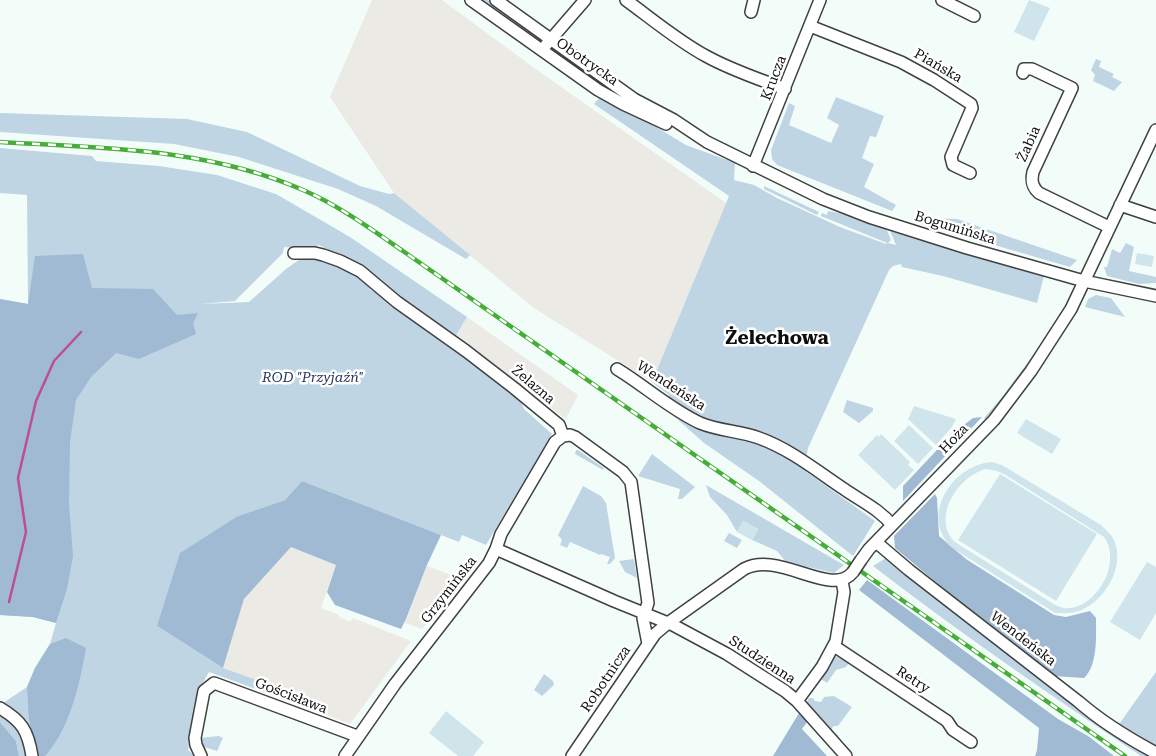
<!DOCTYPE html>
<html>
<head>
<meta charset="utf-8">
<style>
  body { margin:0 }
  canvas { display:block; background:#f2fdfa }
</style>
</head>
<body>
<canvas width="1156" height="756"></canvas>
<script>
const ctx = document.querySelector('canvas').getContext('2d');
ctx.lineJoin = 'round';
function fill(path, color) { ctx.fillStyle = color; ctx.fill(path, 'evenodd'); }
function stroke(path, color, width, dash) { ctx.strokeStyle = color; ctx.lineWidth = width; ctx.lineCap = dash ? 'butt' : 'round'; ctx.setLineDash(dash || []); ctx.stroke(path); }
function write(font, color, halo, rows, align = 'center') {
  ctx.font = font + ' "Roboto Serif",serif'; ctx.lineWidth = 5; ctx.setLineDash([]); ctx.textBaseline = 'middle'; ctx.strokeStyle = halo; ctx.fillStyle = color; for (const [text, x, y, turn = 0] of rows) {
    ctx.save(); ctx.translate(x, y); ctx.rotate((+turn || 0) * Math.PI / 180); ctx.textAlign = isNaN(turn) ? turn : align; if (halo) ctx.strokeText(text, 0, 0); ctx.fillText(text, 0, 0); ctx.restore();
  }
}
const industrial = new Path2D(`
  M372,0H442L537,70L726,203L652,382L534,308L394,193L330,97Z
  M467,317L578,395L566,419L456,338Z
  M291,547L336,565L321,608L339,615V617L350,622L353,618L411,641L350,724L311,709L314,700L223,668L244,599Z
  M427,566L451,575L436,613L422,629L405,623Z`);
const green = new Path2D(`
  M478,0H488L532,31L529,36Z
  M1096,59L1101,61L1099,67L1114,74L1112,77L1122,82L1114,91L1093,81L1095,75L1091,70Z
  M836,97L884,116L876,137L870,136L862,158L874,164L864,187L896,205L892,211L777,165L772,159L771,150L789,103L795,106L789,125L831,143L839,125L827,118Z
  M599,98L646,121L686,145L735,163L734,180L754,185L777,198L840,227L886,244L887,243L821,216L822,213L827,215L828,211L844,214L887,230L891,240L888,243L896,245L890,231L1044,276L1037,303L943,276L902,267L901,264L893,266L889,270L808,448L804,470L875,521L853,556L759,481L704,443L676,418L661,407L669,395L652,382L729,196L594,104Z
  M0,113L187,119L247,132L360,186L389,194L394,193L470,255L466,259L376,206L338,189L239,157L174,144L0,132Z
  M0,148L92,156L96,161L159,166L217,175L276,194L350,237L467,317L456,336L414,308L358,265L319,245L307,249L284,247L283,253L235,301L199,304L249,302L286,269L303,257L315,256L357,273L372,291H379L422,328L457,349L519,397L524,409L552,434L486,545L462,535L459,542L302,481L285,500L238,516L157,626L223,668L314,700L311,709L209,672L201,686L188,750L195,756H19L16,741L0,722V705L27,687L35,668L50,644L56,623L33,617L0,615V299L28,304L27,195L0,193Z
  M764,186L819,212L817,215L764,189Z
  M920,218L957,219L1077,260L1070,267L922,224Z
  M1126,243L1134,247L1129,271L1156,277V283L1139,284L1107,276L1104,267H1107L1112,249L1120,253Z
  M1096,295L1111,298L1125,317L1085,307L1088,299Z
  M1041,344L1032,362L987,421L984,418L1003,396Z
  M847,400L873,408V411L859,423L843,412Z
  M576,450H578L604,468L603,470L575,454Z
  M652,454L695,487L682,499H678L680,489L638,476Z
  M706,485L844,565L834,573L786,562L777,551L752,540L758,529L743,521L737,532L727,515L710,497Z
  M583,486L601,496L606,503L615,558L610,564H607L610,557L601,554L600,555L570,542L567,548L560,545L562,540L558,535Z
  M729,533L742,540L737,548L724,541Z
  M886,558L955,614L1012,656L1155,756H1141C1050,695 960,633 873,566Z
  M634,559L637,578L625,572L619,561Z
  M835,656L849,663L846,667L836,670L827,683L821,679Z
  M1156,672V746L1117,727Z
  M544,674L553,681L554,685L542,696L534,690Z
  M834,696L852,707L838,726H834L832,728L833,731L839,736L836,737L809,707L807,702L809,698H813L815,701L821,702L824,697Z
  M219,736L223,738L217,751L204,747L199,738Z`);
const forest = new Path2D(`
  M83,254L92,288L153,289L177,315L198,313L193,323L196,334L139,359L116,353L91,377L76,400L70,442L69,504L73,556L67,589L56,623L33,617L0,615V299L28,304L35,256Z
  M982,417L903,501V486L952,434L973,418Z
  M302,481L441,535L427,565L406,619L401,629L335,605L327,592L336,565L291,547L244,599L223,668L157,626L180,553L238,516L285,500Z
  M935,494L937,498L939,536L966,559L1054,615L1066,617L1090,611L1096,618C1096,636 1098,665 1084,678L1054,676L984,622L895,548L894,536Z
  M867,580L1058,719L1088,736L1114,756H1035L1037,750L1039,728L859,590Z
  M66,638L86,648C80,683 70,729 45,756H37L29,720L27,687L35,668L50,644Z
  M799,713L807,722L802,729L827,756H773Z
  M0,722L16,741L19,756H0Z`);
const pitch = new Path2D(`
  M1029,0L1050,8L1034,41L1014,32Z
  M1137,253L1154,256L1152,267L1135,264Z
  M914,406L956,419L952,427L936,445L908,419Z
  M1026,419L1061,439L1052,454L1017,433Z
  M909,425L933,448L918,464L894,441Z
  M881,434L910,462L908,465L914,470L895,490L858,455L877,435L879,437Z
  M992,462L1002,465L1101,525C1106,530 1111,534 1114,540C1126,567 1104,602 1079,611C1071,614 1063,613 1055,613L951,547C920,515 952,465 992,462ZM986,469L997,471L1004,474L1104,537C1123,563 1095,612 1063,608C1060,607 1055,605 1052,603L955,542C931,518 958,476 986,469Z
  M1000,474L1097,534L1056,601L958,540Z
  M743,521L758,529L752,540L737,532Z
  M1147,562L1156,567V613L1140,640L1110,622Z
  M446,711L484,742L473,756H458L429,733Z`);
const stream = new Path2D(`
  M9,602L26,532L18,478L36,401L54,361L81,332`);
const minor = new Path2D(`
  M471,0L598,90L623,104L666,124
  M496,0L634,99L674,120L707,142L823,199L869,217L967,248L1084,281L1156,296
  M626,0C652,19 678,41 706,56C731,70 759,79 785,89
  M942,0L974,16
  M751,12L754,0
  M810,26L901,62L934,80L971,104L972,108L951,157L953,165L970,173
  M546,45L585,0
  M1023,73L1024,69H1032L1072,88L1033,172C1031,181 1032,187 1039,193L1109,227
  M753,166L820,0
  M1120,205L1156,217
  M294,253H315L323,255L340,261L360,271L397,302L466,351L514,388L559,425L563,436
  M617,369C645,386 670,409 700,423C719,431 740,431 759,438C790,449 817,471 844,489C861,501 879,509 892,525
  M563,436L570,435L575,437L623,472L631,482L648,603L643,618L648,644
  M876,542L909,570L1079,702C1103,723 1128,738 1156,753
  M496,549L614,601L673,625L727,654L785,691L797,701L846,756
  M861,560L869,549L994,420L1031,371L1071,309L1156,130
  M834,646L947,721L953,730L971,742
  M797,701L822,667L836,641L844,592L842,581
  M0,708C22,721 28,731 32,756
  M201,756L196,745L195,738L204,691L214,683L357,736
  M345,756L395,684L489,563L496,549L501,534L555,442L563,436
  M572,756L655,634L668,623L744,569C779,550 832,599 853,572`);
const rail = new Path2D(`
  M0,142C103,148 207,148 303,190C338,205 371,229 403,251L1125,756`);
const minorBridge = new Path2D(`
  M853,572L861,560`);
const streetNames = [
  ["Obotrycka",587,62,35],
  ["Piańska",938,66,30],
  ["Krucza",774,78,-69],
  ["Żabia",1029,144,-66],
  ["Bogumińska",955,228,17],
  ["Żelazna",533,385,40],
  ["Wendeńska",671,386,33],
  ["Hoża",954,439,-46],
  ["Grzymińska",449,590,-52],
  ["Wendeńska",1023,639,38],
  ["Studzienna",762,660,33],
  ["Robotnicza",606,679,-56],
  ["Retry",913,680,33],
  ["Gościsława",291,696,21]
];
const parkNames = [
  ["ROD \"Przyjaźń\"",313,378]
];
const districtNames = [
  ["Żelechowa",777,338]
];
fill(industrial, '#eceae4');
fill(green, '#bfd5e4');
fill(forest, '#a0bad3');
fill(pitch, '#d0e4ec');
stroke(stream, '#bc4d97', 2.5);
stroke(minor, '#414141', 14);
stroke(minor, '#fff', 11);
stroke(rail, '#45ad38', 4.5);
stroke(rail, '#fff', 2.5, [8]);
stroke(minorBridge, '#414141', 14, []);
stroke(minorBridge, '#fff', 11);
write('14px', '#0e0e0e', '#fff', streetNames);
write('italic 14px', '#27365e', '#fff', parkNames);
write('bold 19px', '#0e0e0e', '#fff', districtNames);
</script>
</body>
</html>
